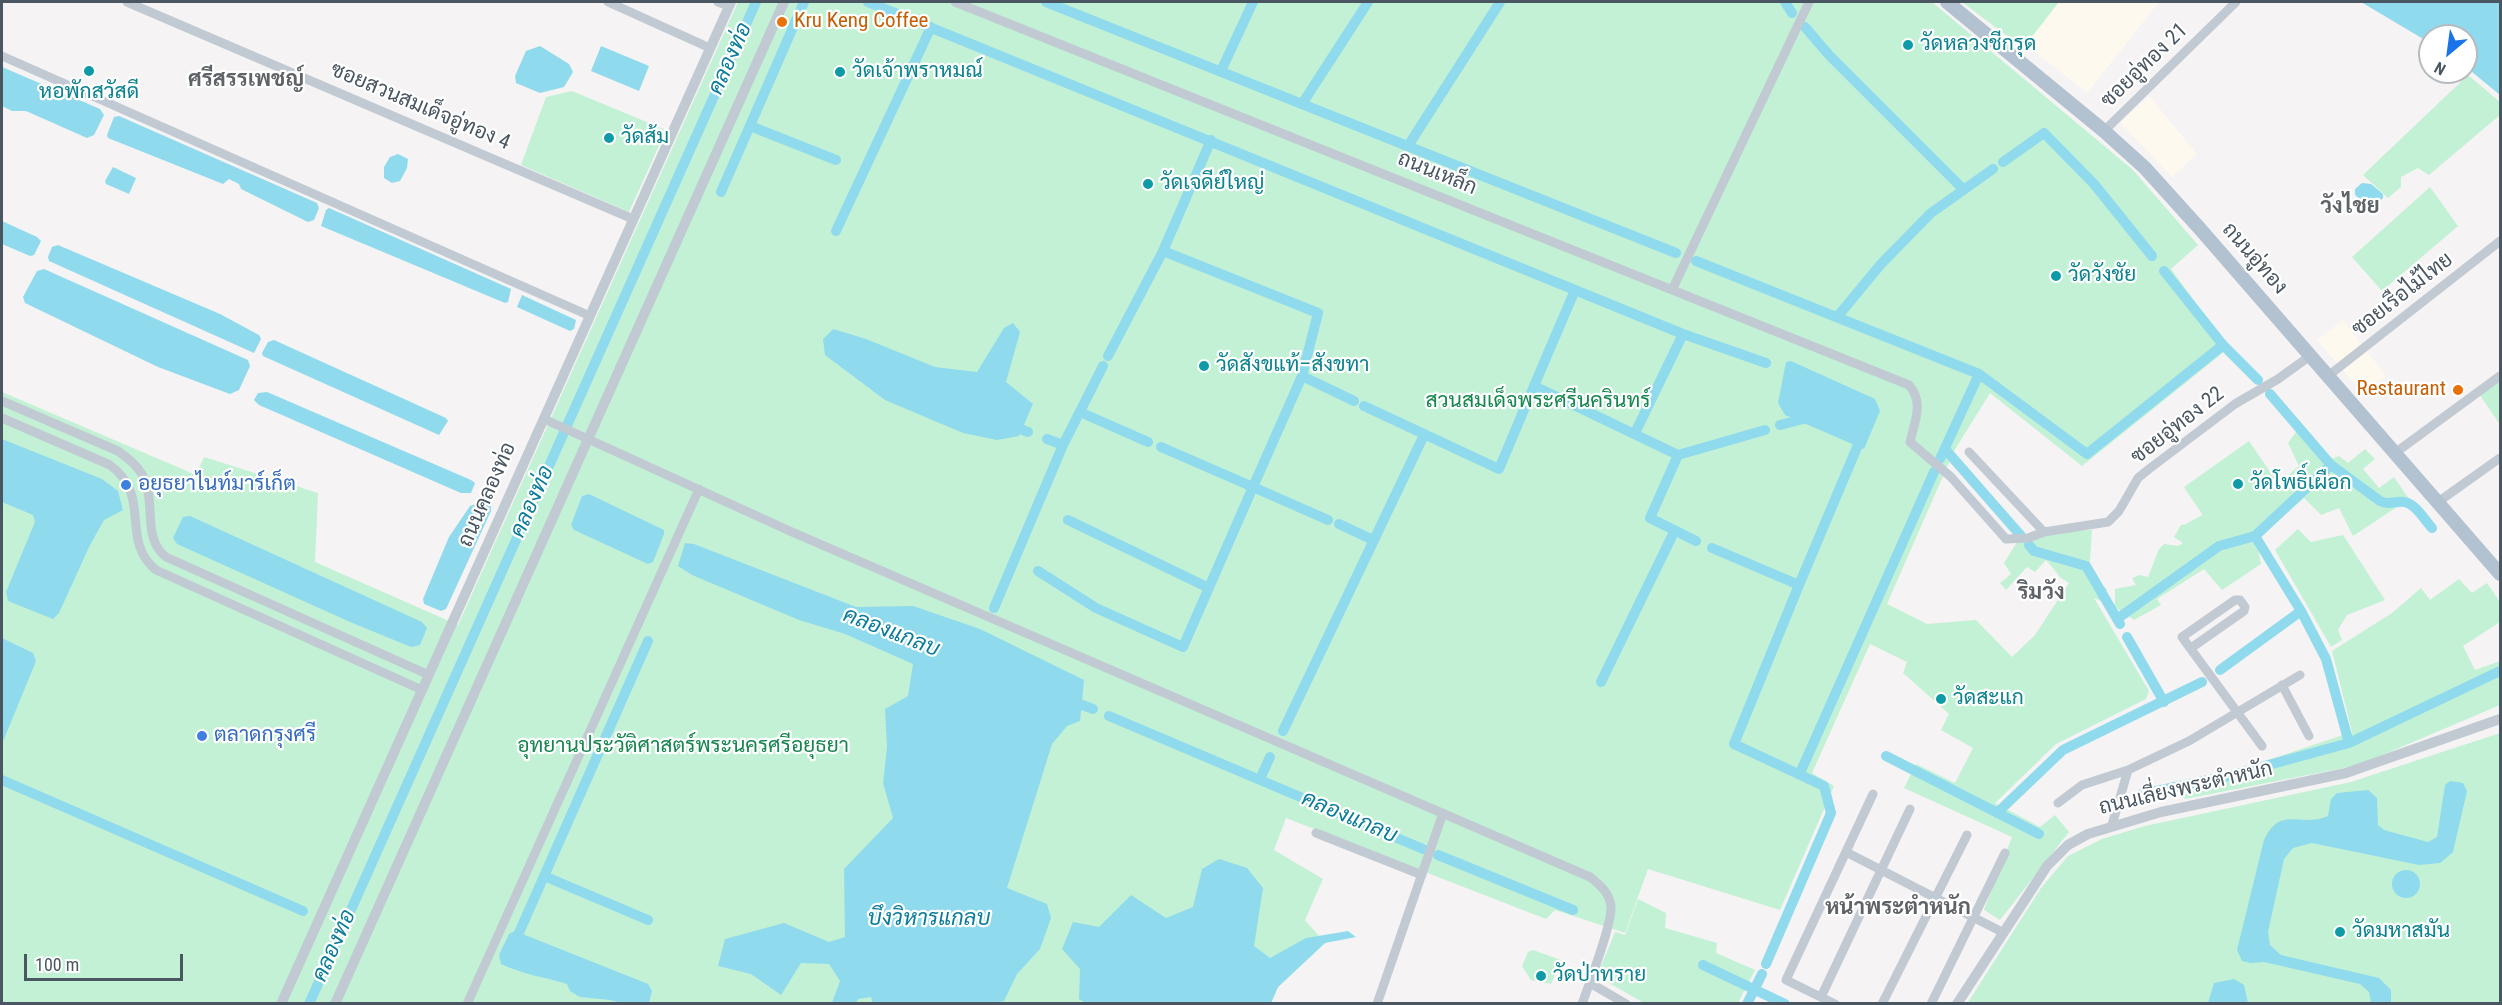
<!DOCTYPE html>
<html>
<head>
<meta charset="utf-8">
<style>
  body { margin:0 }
  #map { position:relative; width:2502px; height:1005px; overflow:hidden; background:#f5f3f3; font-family:"Roboto Condensed",sans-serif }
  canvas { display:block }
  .frame { position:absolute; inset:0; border:3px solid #4a5661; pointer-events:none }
  .north { position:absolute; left:2418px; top:24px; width:60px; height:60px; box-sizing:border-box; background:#fff; border:2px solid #b7bbc0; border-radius:50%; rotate:209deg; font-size:16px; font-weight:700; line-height:24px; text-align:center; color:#4a5661 }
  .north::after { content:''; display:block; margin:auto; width:21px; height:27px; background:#1a73e8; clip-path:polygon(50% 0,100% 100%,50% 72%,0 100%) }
  .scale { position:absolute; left:24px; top:954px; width:159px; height:27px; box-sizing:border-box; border:3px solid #4a5661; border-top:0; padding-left:8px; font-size:18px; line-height:21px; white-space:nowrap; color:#4a5661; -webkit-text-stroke:4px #fff; paint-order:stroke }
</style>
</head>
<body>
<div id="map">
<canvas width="2502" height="1005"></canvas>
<div class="frame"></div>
<div class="north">N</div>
<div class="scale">100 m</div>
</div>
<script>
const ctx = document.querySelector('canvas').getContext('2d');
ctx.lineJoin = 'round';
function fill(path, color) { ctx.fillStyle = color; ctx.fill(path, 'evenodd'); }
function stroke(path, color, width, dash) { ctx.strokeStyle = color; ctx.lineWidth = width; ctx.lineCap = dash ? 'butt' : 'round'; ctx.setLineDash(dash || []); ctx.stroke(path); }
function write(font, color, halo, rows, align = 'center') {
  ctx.font = font + ' "Roboto Condensed",Sarabun,sans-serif'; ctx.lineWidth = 4.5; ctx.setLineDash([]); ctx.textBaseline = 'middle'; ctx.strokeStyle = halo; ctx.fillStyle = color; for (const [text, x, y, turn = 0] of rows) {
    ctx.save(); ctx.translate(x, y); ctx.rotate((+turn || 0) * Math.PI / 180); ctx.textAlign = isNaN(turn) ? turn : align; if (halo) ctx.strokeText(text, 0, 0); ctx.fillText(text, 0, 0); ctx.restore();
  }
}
const commercial = new Path2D(`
  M2059,2H2159L2087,93L2026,45Z
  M2149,96L2197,154L2172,177L2120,123Z
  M2343,320L2386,376L2363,394L2317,340Z`);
const green = new Path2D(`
  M738,2H1932L2133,170L2198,245L2171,269L2229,348L2082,466L1990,393L1954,451L1887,604L1927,624L1976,620L2012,657L2035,635L2069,583L2061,578L2046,560L2035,572L2027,567L2006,590L2000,583L2011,574L2004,563L2017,542L2053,532L2092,530L2089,575L2107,589L2101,601L2094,598L2149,691L2146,699L2056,744L1995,803L2040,827L2055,815L2069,832L2000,920L1984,910L2012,837L1904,788L1916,764L1955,783L1973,748L1941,730L1949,714L1903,673L1907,662L1870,644L1812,773L1834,786L1780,910L1648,869L1625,933L1555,910L1546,919L1286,818L1274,850L1323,879L1305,920L1325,943L1278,987L1271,1004L2,1003V392L196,475L204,457L318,493L315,562L458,625Z
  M1962,2H2059L2023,48Z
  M2468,75L2500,102V115L2429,175L2418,168L2401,177V187L2388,198L2363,175Z
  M572,91L666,130L629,212L521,165L546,97Z
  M2430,187L2458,226L2382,291L2352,257Z
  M2500,378V422L2499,423L2479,394Z
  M2296,432L2330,460L2339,456L2348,463L2365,449L2375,459L2363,469L2379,488L2394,477L2409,499L2353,536L2339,508L2321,515L2304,498L2274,524L2258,528L2257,543L2261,564L2222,590L2204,569L2157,599L2161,605L2134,620L2115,607V589L2136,585L2132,578L2140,575L2148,577L2159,549L2164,544L2178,546L2183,543L2174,537L2181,525L2186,524L2202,515L2204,517L2184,487L2249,441L2279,485V483L2299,466L2288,443Z
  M2298,529L2311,542L2343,535L2385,600L2347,615L2338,630L2342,640L2331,647L2275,550Z
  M2459,579L2472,593L2487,583L2500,602V622L2463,646L2475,670L2500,661V705L2359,765L2185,799L2178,782L2232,772L2352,732L2332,651L2392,613L2421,588L2430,600Z
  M2500,733V1003L1967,1004L2041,888L2068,856L2102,839L2145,826L2351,782Z
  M1638,899L1666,913L1665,928L1717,943L1716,953L1755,970L1738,1003H1644L1600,978L1599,971L1615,932L1625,935Z
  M1533,950L1561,960L1551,984L1531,980L1522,966L1528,952Z`);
const water = new Path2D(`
  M2361,2H2500V95L2466,67V36H2430V43Z
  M540,46L569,64L573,72L564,87L540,93L516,83L515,76L526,51Z
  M601,46L649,66L639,91L591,71Z
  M2,67L100,109L104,115L94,135L87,138L26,111H12L2,106Z
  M119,116L317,203L319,208L314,220L308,222L241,189L239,184L229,179L223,184L108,138L107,135L114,117Z
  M398,154L408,159L407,168L400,181L392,183L384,178V167L390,157Z
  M113,167L136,178L129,194L106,184L105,181Z
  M2362,183L2371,184L2383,194V198L2375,205L2366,204L2355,195V189Z
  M329,208L511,289L508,302L505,303L321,226L326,210Z
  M2,221L37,237L41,241L34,255L30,256L2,244Z
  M58,245L220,314L259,335L261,339L254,353L49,261L48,257L52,247Z
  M44,269L248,360L250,366L239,390L230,394L158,367L25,303L23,297L37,271Z
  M522,295L576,320L574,329L570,331L517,307Z
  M1013,323L1020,332L1006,382L1033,404L1019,436L997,440L963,433L885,400L825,355L823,339L833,329L866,339L935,367L977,372L1004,328Z
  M274,340L446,418L448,421L439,435L263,356L262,353L268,342Z
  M1791,361L1875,399L1880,411L1864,449L1785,415L1778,403L1786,362Z
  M267,392L471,480L475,483L471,493H461L259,405L254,400L258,393Z
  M2,439L102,479L118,491L123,510L104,520L89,547L59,613L53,619L8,601L6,592L35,522L33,515L2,502Z
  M589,494L664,530V534L653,562L648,564L574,530L571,525L582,496Z
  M484,501L491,505V511L446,609L441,611L424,604L423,599L449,537L470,506Z
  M190,516L422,622L427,628L420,645L411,647L350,622L177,544L173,538L183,517Z
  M685,543L694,544L856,607L913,606L980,629L1084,680L1080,721L1067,726L1052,744L1007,888L1047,904L1051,918L1040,949L1017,974L1004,1001L986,1004H873L871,997L858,999L856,1003H832L840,981L829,964L801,963L781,995L751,974L718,966L725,939L784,923L829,942L845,937L844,869L893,818L883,783L887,747L885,709L908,696L913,664L845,634L799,620L692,575L678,566Z
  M2,638L33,653L36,661L2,744Z
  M2450,781L2463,783L2467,791L2453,852L2440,863L2419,865L2312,843L2293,848L2284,859L2268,932L2270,945L2281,955L2379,978L2391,990V1003H2371L2369,992L2360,984L2264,962L2251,963L2242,961L2237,950L2264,840C2281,805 2299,828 2328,816L2331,799L2337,793L2368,790L2377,798L2378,825L2384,830L2428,842L2437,837L2445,785Z
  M1219,859L1247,868L1263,888L1254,946L1270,958L1306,938L1348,931L1356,937L1325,943L1278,987L1271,1003L1087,1004L1079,999L1080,969L1062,949L1073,922L1099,927L1131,895L1166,918L1193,907L1202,869Z
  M2392 884a14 14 0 1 1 28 0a14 14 0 1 1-28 0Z
  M515,931L648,984L652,991L649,1003H621L610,1000L580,997L570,991L567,984C544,977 522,974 501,964L499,955L509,934Z
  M2234,979L2244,985L2248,1003H2208L2214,983Z`);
const canal = new Path2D(`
  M868,2L1683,334L1766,363
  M1046,2L1676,253
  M1785,2L1792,13
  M1805,27L1829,55L1963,189
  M1221,71L1253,2
  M1302,104L1368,2
  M750,126L836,160
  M1408,146L1500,2
  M2003,162L2044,133L2094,184L2152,256
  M721,192L804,2
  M836,231L931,27
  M1163,251L1211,140
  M1696,261L1979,374L2087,454L2223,345
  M2164,271L2223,345L2258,380
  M1838,316L1881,264L1931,213L1993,169
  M1108,356L1163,251L1318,313L1302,376L1354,401
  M1302,376L1253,487L1328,520
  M1534,386L1575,290
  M2270,394L2331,465L2380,501C2387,504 2391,503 2399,502C2414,500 2423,518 2432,528
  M1364,406L1499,469L1534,386L1678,455L1650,518L1696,541
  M1080,412L1148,442
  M1010,425L1028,432
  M1780,425L1811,417
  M1635,433L1683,334
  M1047,439L1063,445
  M1945,449L2022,537
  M1678,455L1765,430
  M1940,459L1979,374
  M1068,520L1209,588
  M1339,524L1373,540
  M2255,536L2301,611L2326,659L2349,743
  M2029,545L2034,551L2086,566L2120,624
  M1712,548L1799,585L1734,744L1824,786L1831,813L1766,964
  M1038,571L1096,608L1183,647L1253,487L1161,447
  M1799,585L1863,433
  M994,608L1063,445L1103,366
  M2117,619L2219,546L2255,536L2331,465
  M2127,637L2164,702
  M2220,670L2301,611
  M1601,682L1674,532
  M1071,701L1093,709
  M1109,716L1423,849
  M1283,731L1424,435
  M1886,756L2039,834
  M1800,773L1934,472
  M1260,779L1270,757
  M2,780L303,911
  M2142,794L2228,776L2349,743L2500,671
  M1997,813L2063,750L2202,682
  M1438,855L1573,910
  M544,876L648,920
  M514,944L648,641
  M1703,965L1785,1004
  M309,1004L756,2
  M1747,1004L1762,974`);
const minor = new Path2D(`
  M127,2L633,219
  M608,2L710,48
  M718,2L729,6
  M955,2L1909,385C1924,402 1915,421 1910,442L1951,477L2006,539L2028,538L2044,532L2108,522L2119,511L2138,478L2149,469L2235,404L2278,379L2310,356
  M2,56L590,316
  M2104,131L2236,2
  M1673,288L1809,2
  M2328,376L2500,241
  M2,401L118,451C129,459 138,466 144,478C156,503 142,539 166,557L429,675
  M2,418L110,465C153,497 119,539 156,570L422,690
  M544,419L792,532L1590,877C1600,885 1610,893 1611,907C1612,925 1589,984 1582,1004
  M1969,452L2044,532
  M2395,453L2500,376
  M2438,502L2500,458
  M2191,648L2244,611L2245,607L2240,600H2235L2182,637L2262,746
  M2282,685L2309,736
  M2058,803L2082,785L2128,770L2189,741L2300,675
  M2112,825L2128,770
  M1316,833L1422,875
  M1846,852L2002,932
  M1590,983L1626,1004
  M1821,997L1910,809
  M467,1004L699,489
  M1377,1004L1443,813
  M1835,1004L1786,980L1873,794
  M1882,1004L1967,835
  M1931,1004L2005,853`);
const tertiary = new Path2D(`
  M281,1004L731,2
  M335,1004L784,2
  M1957,1004L2047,866L2068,845L2088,834L2161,812L2346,773L2500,719`);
const primary = new Path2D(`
  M1947,2L2104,131L2145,168L2201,230L2500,574`);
const markers = [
  [782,22,6,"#e8710a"],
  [1908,45,6,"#0f9aa8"],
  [89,71,6,"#0f9aa8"],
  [840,72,6,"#0f9aa8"],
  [609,138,6,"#0f9aa8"],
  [1148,184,6,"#0f9aa8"],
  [2056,276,6,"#0f9aa8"],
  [1204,366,6,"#0f9aa8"],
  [2458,390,6,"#e8710a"],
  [2238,484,6,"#0f9aa8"],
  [126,485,6,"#3f7fe0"],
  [1941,699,6,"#0f9aa8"],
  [202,736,6,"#3f7fe0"],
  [2340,932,6,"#0f9aa8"],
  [1541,976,6,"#0f9aa8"]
];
const foodNames = [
  ["Kru Keng Coffee",794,22],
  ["Restaurant",2446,390,"right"]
];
const cultureNames = [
  ["วัดหลวงชีกรุด",1920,45],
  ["วัดเจ้าพราหมณ์",852,72],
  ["หอพักสวัสดี",89,93,"center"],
  ["วัดส้ม",621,138],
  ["วัดเจดีย์ใหญ่",1160,184],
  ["วัดวังชัย",2068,276],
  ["วัดสังขแท้–สังขทา",1216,366],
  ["วัดโพธิ์เผือก",2250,484],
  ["วัดสะแก",1953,699],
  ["วัดมหาสมัน",2352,932],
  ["วัดป่าทราย",1553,976]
];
const streetNames = [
  ["ซอยอู่ทอง 21",2145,66,-44],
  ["ซอยสวนสมเด็จอู่ทอง 4",420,107,23],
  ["ถนนเหล็ก",1437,174,22],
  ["ถนนอู่ทอง",2254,259,49],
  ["ซอยเรือไม้ไทย",2403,295,-38],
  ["ซอยอู่ทอง 22",2178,426,-38],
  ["ถนนคลองท่อ",488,495,-66],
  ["ถนนเลี่ยงพระตำหนัก",2186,789,-13]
];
const parkNames = [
  ["สวนสมเด็จพระศรีนครินทร์",1538,402],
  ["อุทยานประวัติศาสตร์พระนครศรีอยุธยา",683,747]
];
const shopNames = [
  ["อยุธยาไนท์มาร์เก็ต",138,485],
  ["ตลาดกรุงศรี",214,736]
];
const waterNames = [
  ["คลองท่อ",731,59,-66],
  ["คลองท่อ",533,502,-66],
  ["คลองแกลบ",891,633,21],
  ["คลองแกลบ",1349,818,23],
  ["บึงวิหารแกลบ",929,919],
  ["คลองท่อ",335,946,-66]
];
const neighbourhoodNames = [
  ["ศรีสรรเพชญ์",246,80],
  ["วังไชย",2350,207],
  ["ริมวัง",2041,593],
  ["หน้าพระตำหนัก",1898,908]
];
fill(commercial, '#fdf9ef');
fill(green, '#c3f1d5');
fill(water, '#90daee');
stroke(canal, '#90daee', 10);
stroke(minor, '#c1cad2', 9);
stroke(tertiary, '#c1cad2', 10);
stroke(primary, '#b3c2d1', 14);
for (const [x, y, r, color] of markers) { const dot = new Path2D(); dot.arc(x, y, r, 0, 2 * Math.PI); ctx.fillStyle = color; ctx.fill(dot); stroke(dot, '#fff', 2); }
write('21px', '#c56008', '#fff', foodNames, 'left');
write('21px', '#0d838f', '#fff', cultureNames, 'left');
write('21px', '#4a5661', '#fff', streetNames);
write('21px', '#17864f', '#fff', parkNames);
write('21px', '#366cbe', '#fff', shopNames, 'left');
write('italic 22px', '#0c7c9b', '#fff', waterNames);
write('bold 22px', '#5f6368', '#fff', neighbourhoodNames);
</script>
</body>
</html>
